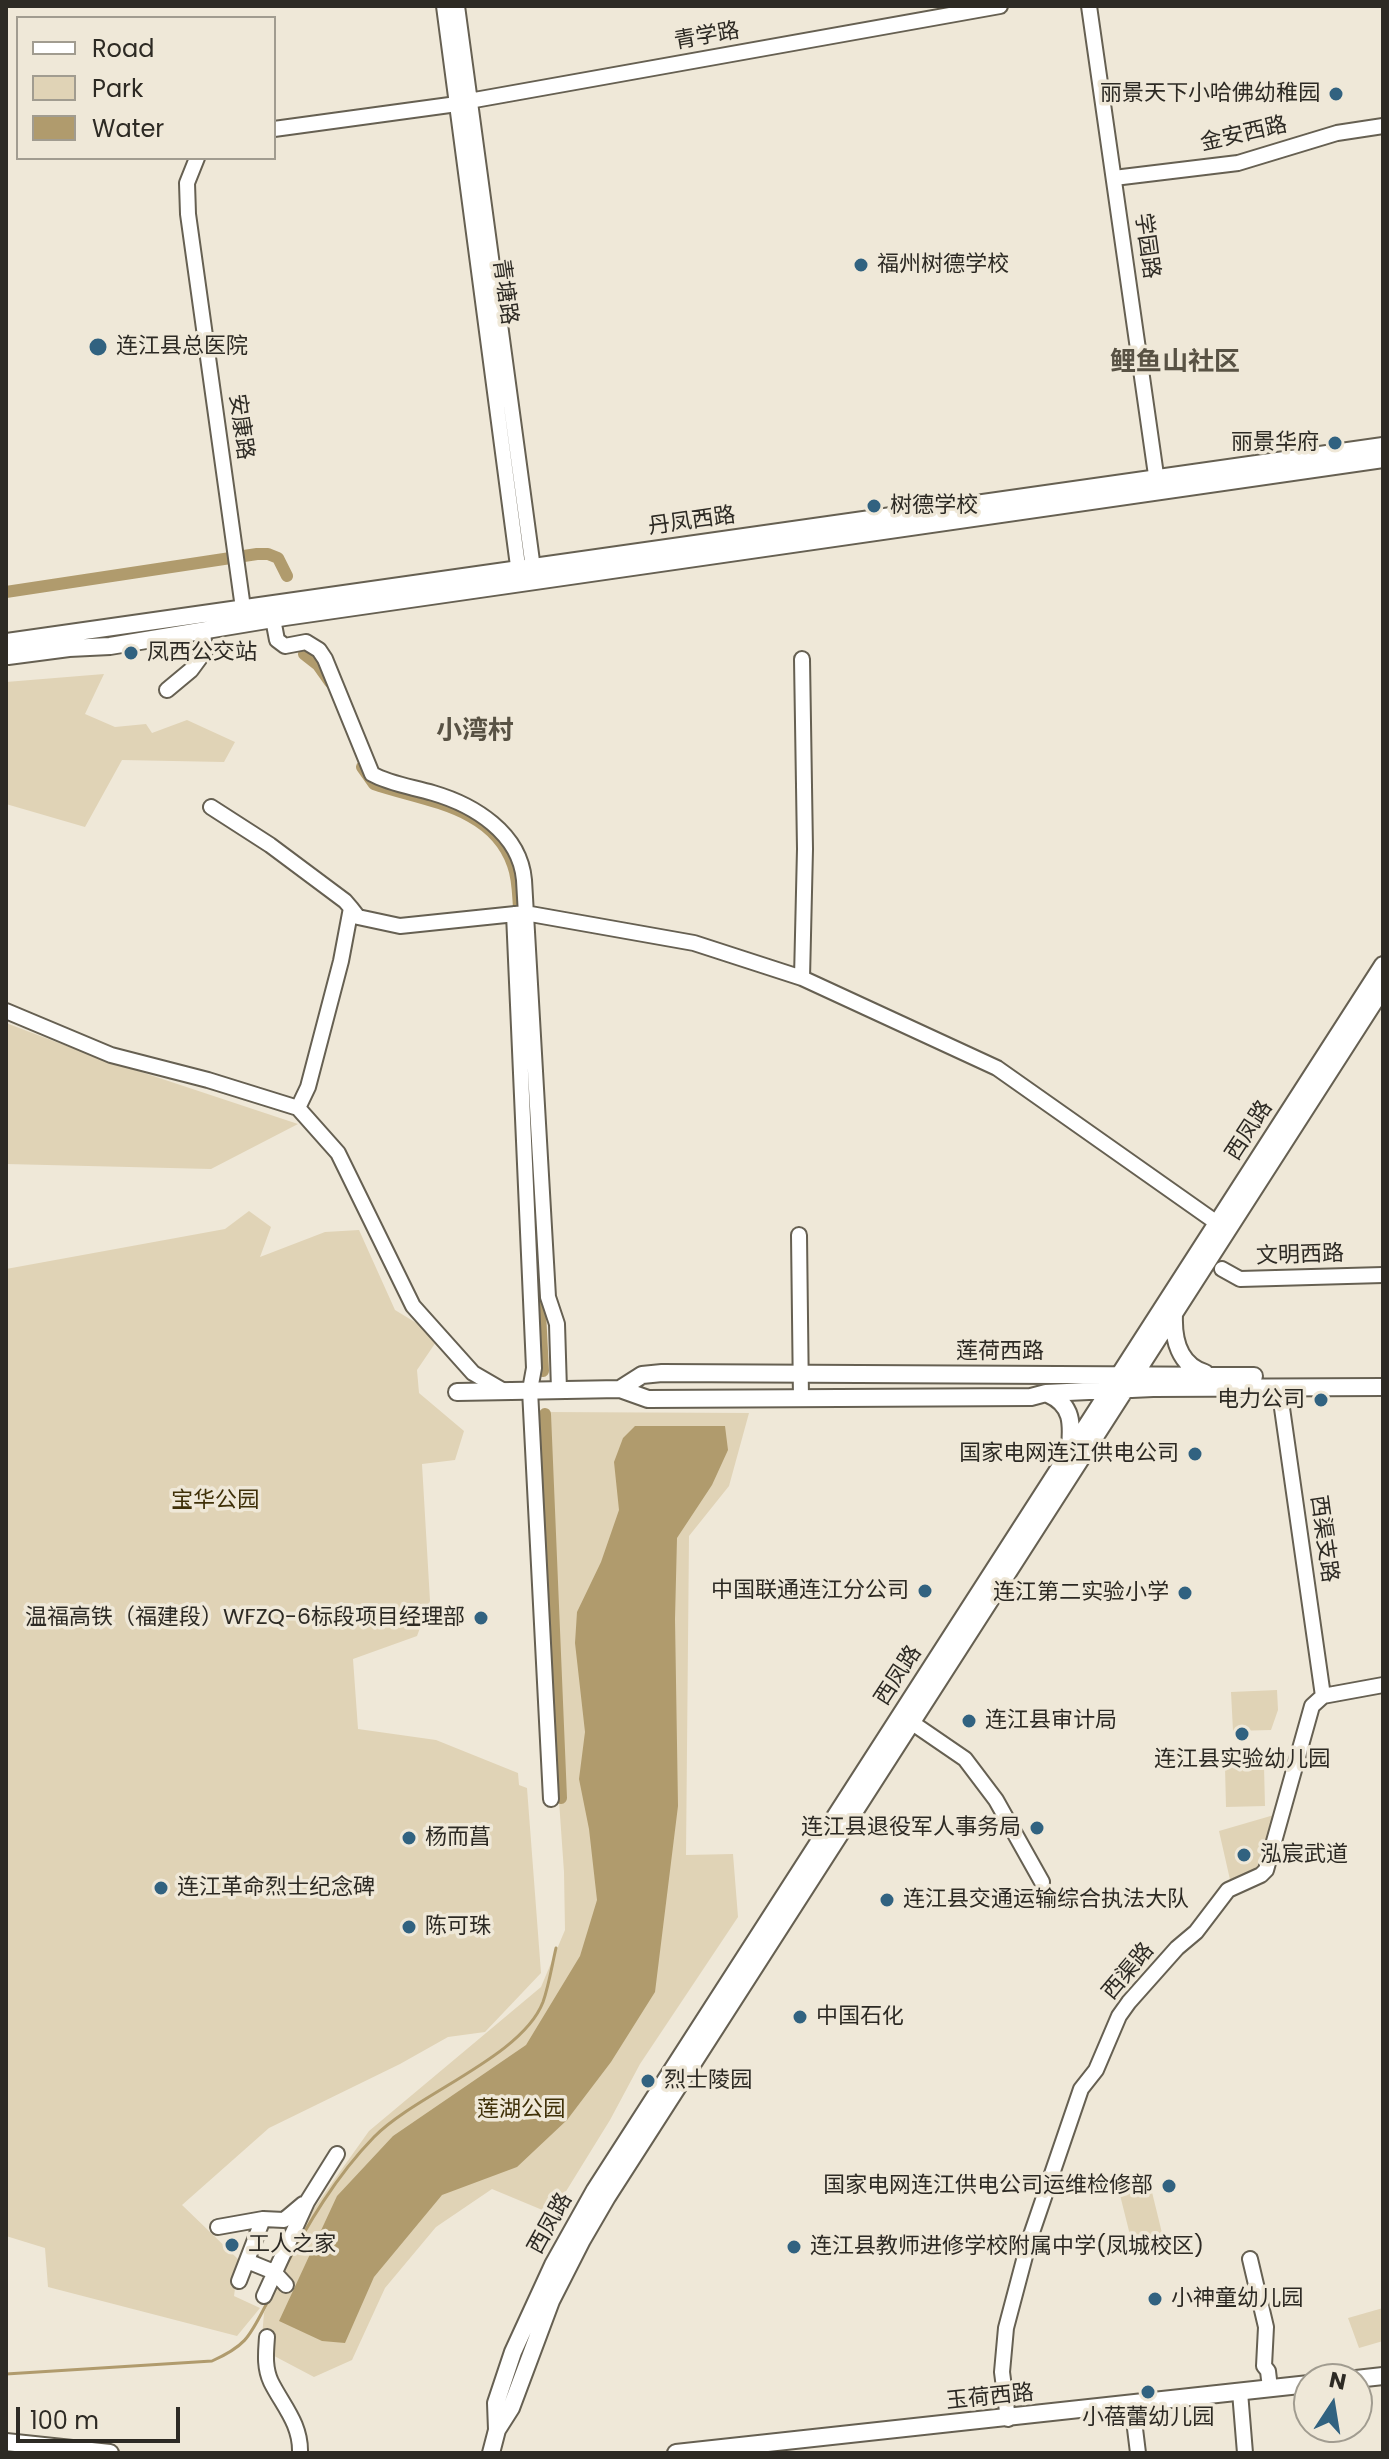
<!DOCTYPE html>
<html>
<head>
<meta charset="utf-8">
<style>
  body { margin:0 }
  #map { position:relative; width:1389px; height:2459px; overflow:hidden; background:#efe8d8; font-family:Poppins,sans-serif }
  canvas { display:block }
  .frame { position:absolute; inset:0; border:8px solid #2d2a24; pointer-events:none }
  .legend { position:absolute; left:16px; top:16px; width:260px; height:144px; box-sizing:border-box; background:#efe8d8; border:2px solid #a19c90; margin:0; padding:10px 14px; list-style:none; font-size:24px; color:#2d2a24 }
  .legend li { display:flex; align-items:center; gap:16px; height:40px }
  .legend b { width:40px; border:2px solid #a19c90 }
  .north { position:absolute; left:1293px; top:2363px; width:80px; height:80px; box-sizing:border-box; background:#efe8d8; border:2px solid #a19c90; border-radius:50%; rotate:12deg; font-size:22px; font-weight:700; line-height:32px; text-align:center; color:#2d2a24 }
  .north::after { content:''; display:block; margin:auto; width:28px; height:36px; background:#316280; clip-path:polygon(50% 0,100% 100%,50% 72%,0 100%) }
  .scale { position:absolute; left:16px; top:2407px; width:164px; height:36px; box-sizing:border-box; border:4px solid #2d2a24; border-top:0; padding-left:10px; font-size:24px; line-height:28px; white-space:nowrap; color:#2d2a24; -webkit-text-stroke:6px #efe8d8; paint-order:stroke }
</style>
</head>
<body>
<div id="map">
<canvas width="1389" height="2459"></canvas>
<div class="frame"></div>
<ul class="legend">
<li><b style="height:10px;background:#fff"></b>Road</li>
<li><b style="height:22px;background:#e0d3b6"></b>Park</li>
<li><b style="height:22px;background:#b09b6d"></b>Water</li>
</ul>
<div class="north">N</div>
<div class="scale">100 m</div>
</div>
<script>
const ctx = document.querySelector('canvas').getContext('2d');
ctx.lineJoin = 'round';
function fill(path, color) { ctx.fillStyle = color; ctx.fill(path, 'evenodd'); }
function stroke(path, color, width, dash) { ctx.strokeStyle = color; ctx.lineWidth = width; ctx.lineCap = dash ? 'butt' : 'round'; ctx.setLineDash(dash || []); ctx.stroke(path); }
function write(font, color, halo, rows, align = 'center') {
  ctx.font = font + ' Poppins,"Noto Sans SC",sans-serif'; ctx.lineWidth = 7; ctx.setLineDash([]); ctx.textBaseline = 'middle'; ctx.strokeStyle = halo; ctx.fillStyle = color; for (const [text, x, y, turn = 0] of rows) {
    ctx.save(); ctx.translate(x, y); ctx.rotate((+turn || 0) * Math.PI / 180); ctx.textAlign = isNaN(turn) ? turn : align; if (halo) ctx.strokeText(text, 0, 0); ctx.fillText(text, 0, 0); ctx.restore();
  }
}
const green = new Path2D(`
  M104,674L85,714L115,727L146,724L152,733L187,720L235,742L224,762L122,760L85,827L6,804V682Z
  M6,1023L96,1057L298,1124L211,1169L6,1164Z
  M249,1211L271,1227L260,1257L325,1232L359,1230L395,1310L423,1327L436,1342L417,1370L419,1393L464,1431L455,1460L422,1464L430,1601L417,1636L353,1659L358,1729L436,1740L518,1773L519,1785L527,1788L541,1973L485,2032L448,2037L400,2064L269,2128L182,2205L239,2260L234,2296L260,2308L237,2336L48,2287L45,2248L6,2236V1269L225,1229Z
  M544,1412L749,1413L729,1486L689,1536L686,1855L733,1854L738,1917L640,2064L610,2120L552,2214L492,2189L436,2227L385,2288L352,2360L314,2377L261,2349L264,2313L305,2221L369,2131L541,1987L565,1930L564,1872L556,1758Z
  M1277,1690L1278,1710L1271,1730L1233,1731L1231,1692Z
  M1264,1766L1265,1806L1226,1807L1225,1767Z
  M1274,1815L1263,1869L1231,1884L1219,1831Z
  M1150,2184L1162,2233L1131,2239L1119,2191Z
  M1383,2308V2341L1359,2348L1348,2318Z`);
const water = new Path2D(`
  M635,1426H725L728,1450L712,1485L677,1538L675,1619L678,1806L655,1992L611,2062L567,2120L517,2167L442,2195L374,2277L345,2343L322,2341L279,2321L337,2196L393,2136L526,2045L580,1956L597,1900L589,1829L579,1779L585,1732L575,1643L577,1612L601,1562L619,1510L614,1462L623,1438Z`);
const stream = new Path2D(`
  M282,2273C307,2225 336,2176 374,2137C416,2094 522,2057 543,2002C549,1985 552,1965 556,1948
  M6,2374L212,2361C248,2345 250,2335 268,2301`);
const canal = new Path2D(`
  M6,592L257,554H268L278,558L287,576
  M304,654L318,665L330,682
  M362,767L374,784C423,801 493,806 513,865C518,878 518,894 519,908
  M528,1074L543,1371
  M545,1414L561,1798`);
const minor = new Path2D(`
  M444,6L520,581
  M457,6L534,576
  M1089,6L1158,489
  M469,101L1000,6
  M274,129L457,104
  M197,158L187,183L188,214L243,608
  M1114,178L1238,163L1337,133L1383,126
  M273,619L277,640L285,646L306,642L319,650L325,659L372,774C390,784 413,787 433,793C474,805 520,833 524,880L548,1297L557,1324L559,1390
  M802,659L805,849L802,978
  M167,690L191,670L205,651L203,632
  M211,807L270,845L345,901L351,908L341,961L308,1087L298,1108
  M351,908L358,917L400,926L525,913L694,943L802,978L997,1068L1217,1223
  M514,914L534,1368L530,1390L551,1799
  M6,1011L111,1055L208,1080L298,1108L338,1153L413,1306L473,1373L504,1391
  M799,1235L801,1399
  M1222,1269L1240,1279L1383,1275
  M1279,1387L1323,1696
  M911,1722L965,1759L996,1800L1042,1882
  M218,2227L263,2219L284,2220L303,2204
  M1250,2259L1266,2327L1264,2366L1268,2371L1270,2388
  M247,2261L274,2272L286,2285
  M239,2281L263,2219
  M264,2296L307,2202L337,2154
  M267,2337C266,2352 264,2367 271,2382C283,2406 301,2424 300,2453
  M1240,2392L1245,2453
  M1132,2404L1138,2453
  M1008,2419L1002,2372L1006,2328L1029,2241L1081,2089L1096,2070L1119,2016L1129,2002L1177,1948L1196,1932L1228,1890L1261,1875L1266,1870L1312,1706L1323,1696L1383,1685`);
const major = new Path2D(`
  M7,642L1383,446
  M8,656L69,648L110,646L285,617L1383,459
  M1174,1315C1173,1339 1179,1365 1205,1373
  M620,1389L642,1375L662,1373L1254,1376
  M457,1392L620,1389L648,1399L1031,1397L1046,1393L1153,1388L1383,1387
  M1048,1394C1073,1405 1072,1424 1070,1448
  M1356,2379L1383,2376
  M497,2430L496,2403L513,2352L553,2265L595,2190L1383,965
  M6,2442L110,2453
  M491,2453L497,2430L511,2408L551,2301L582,2240L607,2197L1383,988
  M676,2453L1309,2384`);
const markers = [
  [1336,94,8,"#316280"],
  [861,265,8,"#316280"],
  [98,347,10,"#316280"],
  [1335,443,8,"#316280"],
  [874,506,8,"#316280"],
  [131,653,8,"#316280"],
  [1321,1400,8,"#316280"],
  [1195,1454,8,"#316280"],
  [925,1591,8,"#316280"],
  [1185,1593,8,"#316280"],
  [481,1618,8,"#316280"],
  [969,1721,8,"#316280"],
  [1242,1734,8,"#316280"],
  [1037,1828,8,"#316280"],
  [409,1838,8,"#316280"],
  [1244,1855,8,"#316280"],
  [161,1888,8,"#316280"],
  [887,1900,8,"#316280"],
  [409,1927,8,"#316280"],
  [800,2017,8,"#316280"],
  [648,2081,8,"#316280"],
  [1169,2186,8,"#316280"],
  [232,2245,8,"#316280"],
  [794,2247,8,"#316280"],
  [1155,2299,8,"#316280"],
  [1148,2392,8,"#316280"]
];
const streetNames = [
  ["青学路",707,37,-10],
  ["金安西路",1244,135,-13],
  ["学园路",1146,246,82],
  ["青塘路",504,292,82],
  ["安康路",240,427,82],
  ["丹凤西路",692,522,-8],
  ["西凤路",1250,1131,-57],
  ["文明西路",1300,1256,-2],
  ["莲荷西路",1000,1352],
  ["西渠支路",1323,1539,82],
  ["西凤路",899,1676,-57],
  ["西渠路",1129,1972,-50],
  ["西凤路",551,2224,-61],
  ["玉荷西路",990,2398,-6]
];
const poiNames = [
  ["丽景天下小哈佛幼稚园",1320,94,"right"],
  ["福州树德学校",877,265],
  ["连江县总医院",116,347],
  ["丽景华府",1319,443,"right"],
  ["树德学校",890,506],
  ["凤西公交站",147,653],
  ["电力公司",1305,1400,"right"],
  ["国家电网连江供电公司",1179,1454,"right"],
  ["中国联通连江分公司",909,1591,"right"],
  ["连江第二实验小学",1169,1593,"right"],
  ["温福高铁（福建段）WFZQ-6标段项目经理部",465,1618,"right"],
  ["连江县审计局",985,1721],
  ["连江县实验幼儿园",1242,1760,"center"],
  ["连江县退役军人事务局",1021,1828,"right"],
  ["杨而菖",425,1838],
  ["泓宸武道",1260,1855],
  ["连江革命烈士纪念碑",177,1888],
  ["连江县交通运输综合执法大队",903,1900],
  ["陈可珠",425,1927],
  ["中国石化",816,2017],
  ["烈士陵园",664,2081],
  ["国家电网连江供电公司运维检修部",1153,2186,"right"],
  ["工人之家",248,2245],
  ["连江县教师进修学校附属中学(凤城校区)",810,2247],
  ["小神童幼儿园",1171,2299],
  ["小蓓蕾幼儿园",1148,2418,"center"]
];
const parkNames = [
  ["宝华公园",215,1501],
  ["莲湖公园",521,2110]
];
const quarterNames = [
  ["鲤鱼山社区",1175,363],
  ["小湾村",475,732]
];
fill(green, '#e0d3b6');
fill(water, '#b09b6d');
stroke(stream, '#b09b6d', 3);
stroke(canal, '#b09b6d', 12);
stroke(minor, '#666052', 18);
stroke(major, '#666052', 20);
stroke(minor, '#fff', 14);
stroke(major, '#fff', 16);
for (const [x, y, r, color] of markers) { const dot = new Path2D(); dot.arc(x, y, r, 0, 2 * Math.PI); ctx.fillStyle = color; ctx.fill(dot); stroke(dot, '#efe8d8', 3); }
write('22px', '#2d2a24', '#efe8d8', streetNames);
write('22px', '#2d2a24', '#efe8d8', poiNames, 'left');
write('22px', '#3f3008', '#efe8d8', parkNames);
write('bold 26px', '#585244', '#efe8d8', quarterNames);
</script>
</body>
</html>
